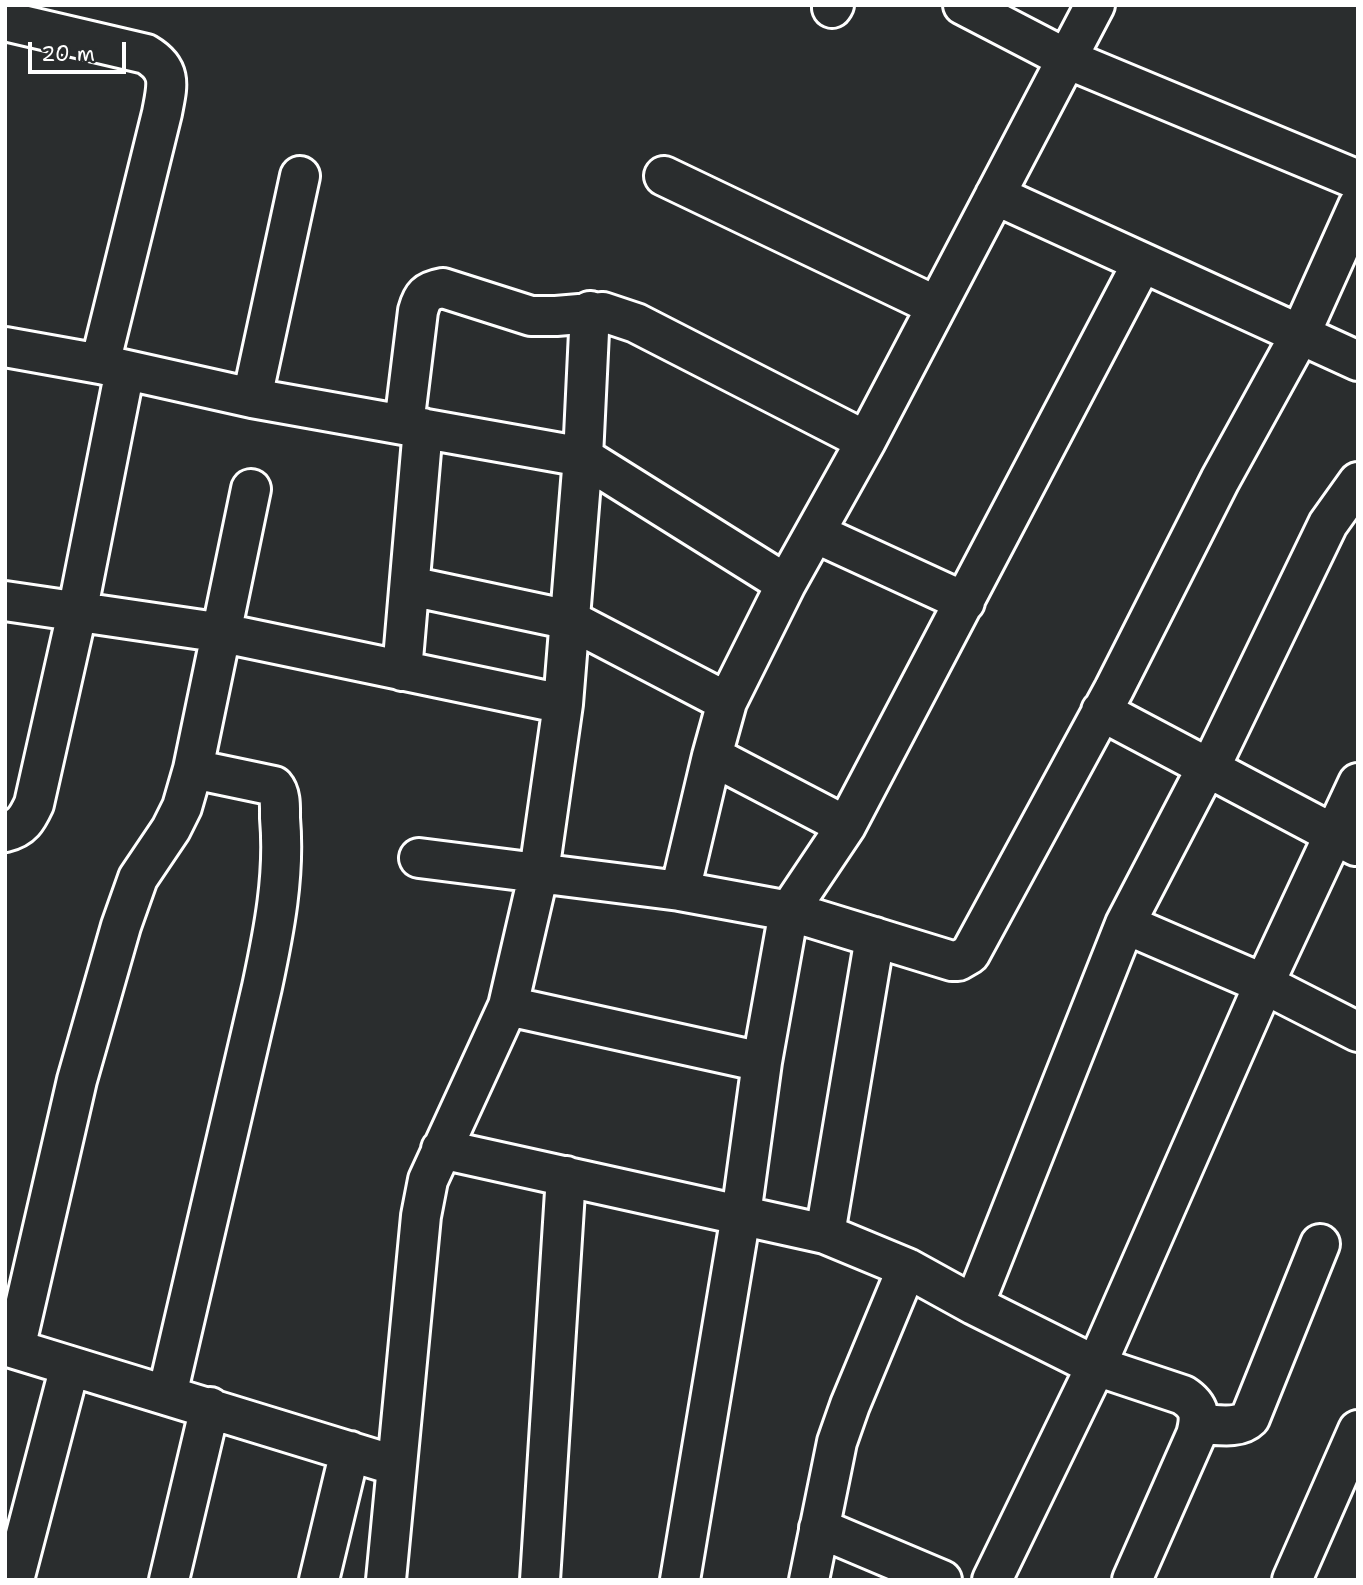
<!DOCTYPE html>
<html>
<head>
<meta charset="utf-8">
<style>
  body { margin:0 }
  #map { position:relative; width:1363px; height:1585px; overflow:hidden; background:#2a2d2e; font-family:"Shantell Sans",sans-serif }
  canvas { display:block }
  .frame { position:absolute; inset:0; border:7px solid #fff; pointer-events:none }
  .scale { position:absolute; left:28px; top:42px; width:98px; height:32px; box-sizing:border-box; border:4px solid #fff; border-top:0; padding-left:9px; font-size:21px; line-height:24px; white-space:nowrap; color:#fff; -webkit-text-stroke:5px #2a2d2e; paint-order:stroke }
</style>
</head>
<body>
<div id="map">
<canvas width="1363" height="1585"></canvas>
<div class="frame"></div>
<div class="scale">20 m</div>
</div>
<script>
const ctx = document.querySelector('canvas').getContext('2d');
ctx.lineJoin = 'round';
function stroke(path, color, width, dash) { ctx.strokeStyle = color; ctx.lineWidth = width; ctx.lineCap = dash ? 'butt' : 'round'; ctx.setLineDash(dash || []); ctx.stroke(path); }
const minor = new Path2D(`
  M963,5L1067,59L1358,180
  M832,8L834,5
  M5,21L146,54C173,70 167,86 162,113L100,364
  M664,176L936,306
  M995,195L1358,361
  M5,347L100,364L252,398L583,457L786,584
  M252,398L300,176
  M404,425L418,311C422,296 426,291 443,288L531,316H556L603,312L636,323L866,441
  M815,533L965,602
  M410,586L570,620L727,702
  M5,601L223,633L563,704
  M402,671L423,428
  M1101,711L1356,846
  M712,756L846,826
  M1210,768L1328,524L1358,482
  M5,832C22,828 27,819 34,804L77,613L125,370
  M419,858L680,891L789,911L952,961H958L970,954L1114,689L1220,480L1300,335L1358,206
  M680,891L712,756L727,702L786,584L866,441L1095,5
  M1125,924L1264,984L1358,1032
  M508,1006L762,1062
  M441,1149L825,1234L907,1268L974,1305L1096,1366L1183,1395C1200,1406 1201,1416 1196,1435L1132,1580
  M825,1234L875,937
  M974,1305L1125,924L1207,767
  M5,1346L397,1466
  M15,1349L77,1080L121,926L138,878L171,829L182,807L193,769L251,489
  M167,1395L262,987C274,931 285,875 280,818C280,807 281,794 274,786L193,769
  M1199,1424C1215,1424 1238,1430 1250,1418L1320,1244
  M819,1528L942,1580
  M14,1580L70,1366
  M169,1580L210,1407
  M319,1580L350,1451
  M386,1580L421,1216L428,1180L508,1006L539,872L563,704L583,457L590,311
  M540,1580L566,1176
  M680,1580L741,1215L762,1062L789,911L846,826L1142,263
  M809,1580L837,1442L850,1405L907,1268
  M992,1580L1096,1366L1264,984L1358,783
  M1292,1580L1358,1430`);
stroke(minor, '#fff', 44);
stroke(minor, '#2a2d2e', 38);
</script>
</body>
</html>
